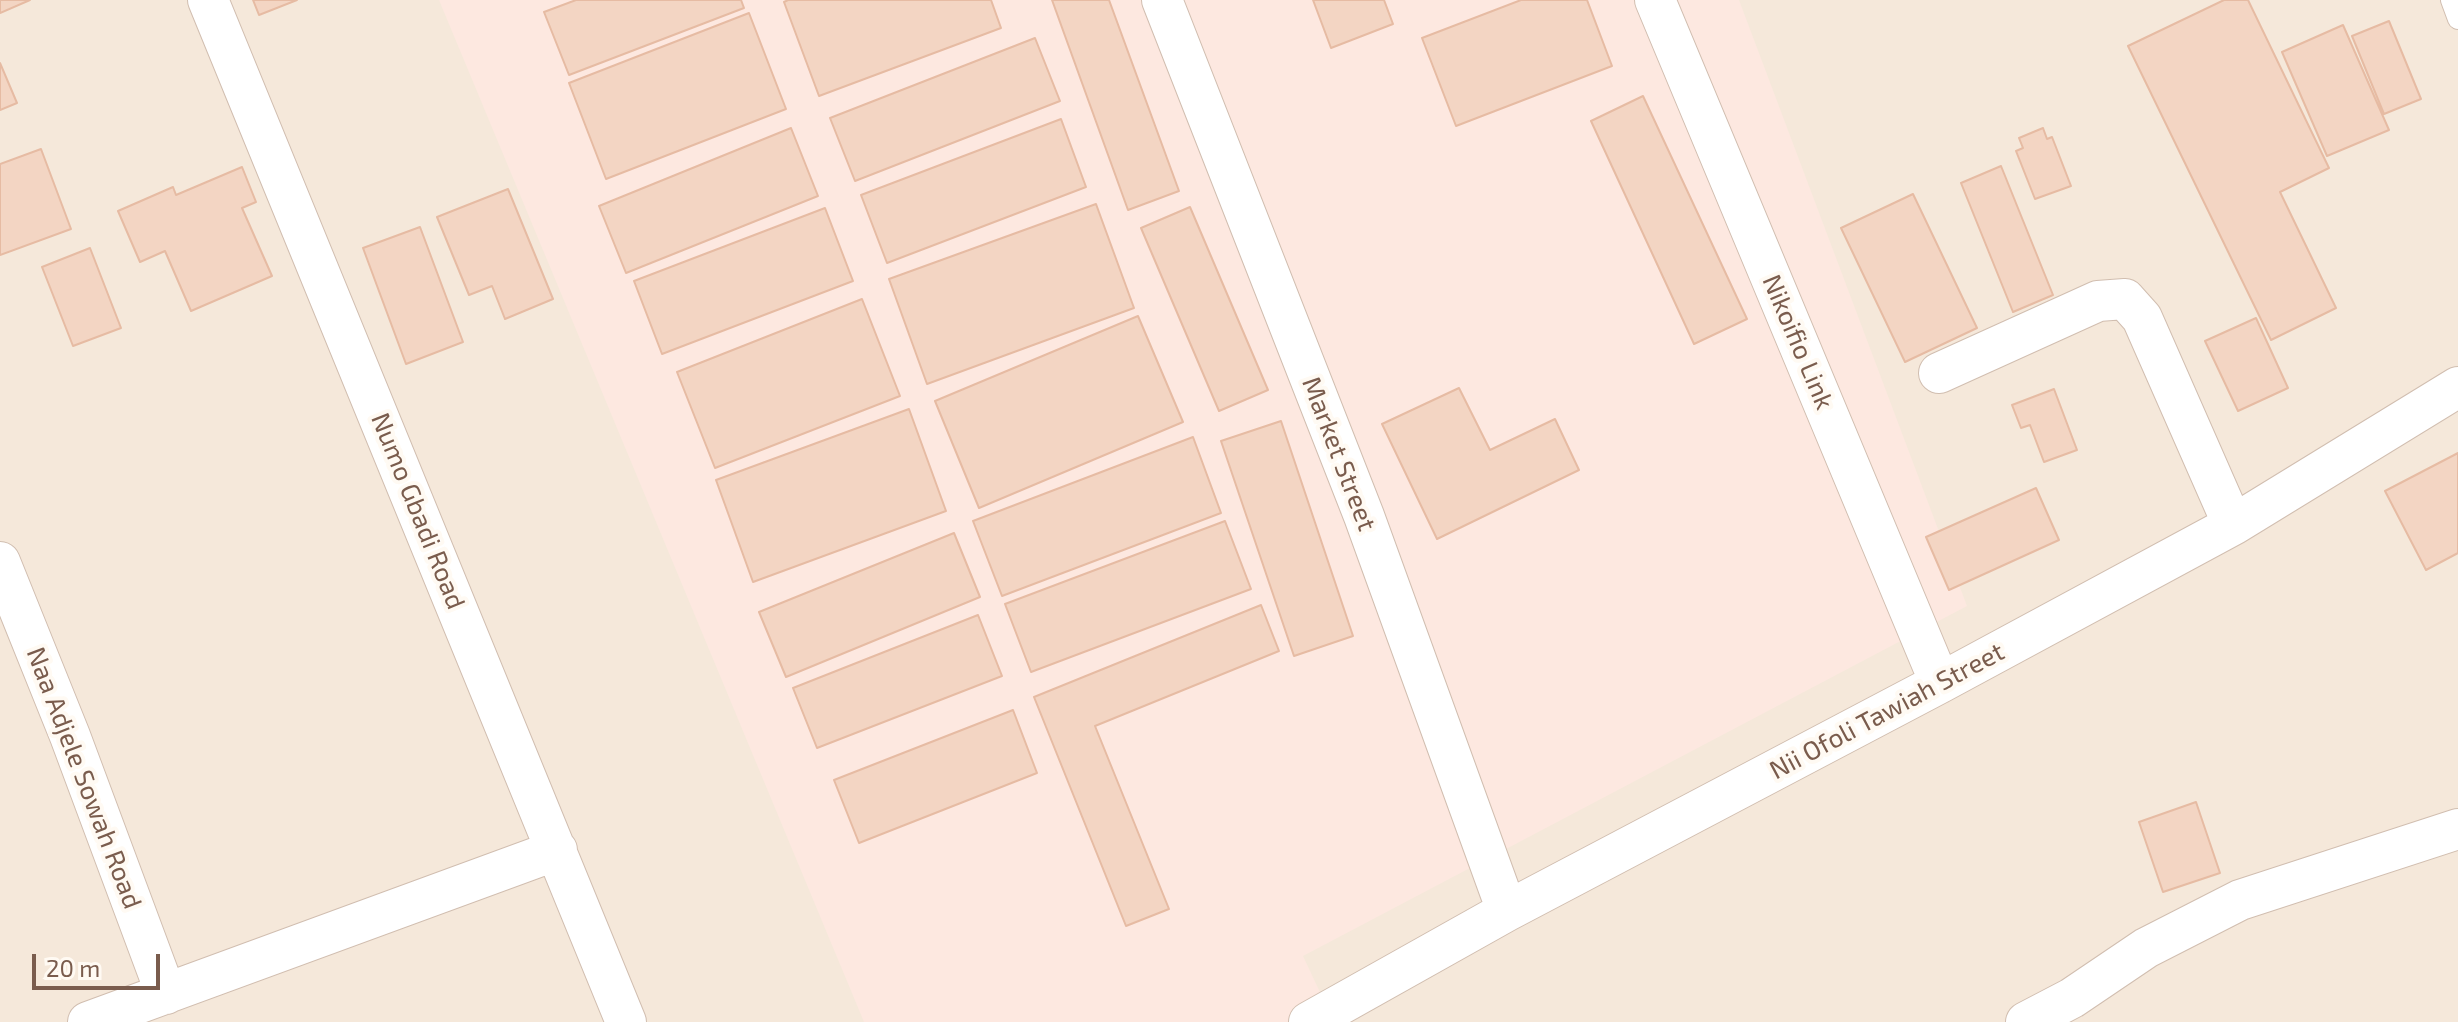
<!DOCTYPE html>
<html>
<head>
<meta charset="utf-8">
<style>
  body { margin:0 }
  #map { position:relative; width:2458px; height:1022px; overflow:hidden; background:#fdf6ec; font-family:"Exo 2",sans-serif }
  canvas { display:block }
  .scale { position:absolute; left:32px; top:954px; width:128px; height:36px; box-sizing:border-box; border:4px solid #7a5c4d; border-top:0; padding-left:10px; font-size:24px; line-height:28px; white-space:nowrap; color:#7a5c4d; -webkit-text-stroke:6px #fffaf3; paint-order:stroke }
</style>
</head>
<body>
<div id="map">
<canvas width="2458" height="1022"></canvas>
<div class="scale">20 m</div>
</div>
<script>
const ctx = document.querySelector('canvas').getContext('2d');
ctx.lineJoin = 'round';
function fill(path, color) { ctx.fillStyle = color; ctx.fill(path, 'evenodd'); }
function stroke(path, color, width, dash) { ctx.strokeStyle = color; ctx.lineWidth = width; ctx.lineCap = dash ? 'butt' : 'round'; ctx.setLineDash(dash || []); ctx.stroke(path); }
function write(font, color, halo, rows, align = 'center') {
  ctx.font = font + ' "Exo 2",sans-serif'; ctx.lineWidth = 8; ctx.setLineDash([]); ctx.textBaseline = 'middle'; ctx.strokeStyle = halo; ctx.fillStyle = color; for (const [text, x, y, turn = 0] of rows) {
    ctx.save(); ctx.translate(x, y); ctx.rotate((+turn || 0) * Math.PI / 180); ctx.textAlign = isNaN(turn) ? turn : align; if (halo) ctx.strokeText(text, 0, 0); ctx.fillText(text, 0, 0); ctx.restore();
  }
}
const residential = new Path2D(`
  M0,0H2458V1022H0Z`);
const commercial = new Path2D(`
  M439,0H1739L1967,606L1303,956L1334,1022H864Z`);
const building = new Path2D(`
  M0,0H30L0,13Z
  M253,0H297L259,15Z
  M576,0H741L744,8L569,75L544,12Z
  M788,0H991L1001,28L819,96L784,2Z
  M1052,0H1109L1179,191L1128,210Z
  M1313,0H1384L1393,24L1331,48Z
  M1521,0H1587L1612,66L1456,126L1422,38Z
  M2224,0H2248L2329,168L2280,192L2336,308L2271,340L2128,46Z
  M749,13L786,109L606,179L569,83Z
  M2389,21L2421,99L2384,114L2352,36Z
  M2343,25L2389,130L2327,156L2282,52Z
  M1035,38L1060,101L855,181L830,118Z
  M0,63L17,103L0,110Z
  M1643,96L1747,319L1694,344L1591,121Z
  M1061,119L1086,187L887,263L861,195Z
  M791,128L818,196L626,273L599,206Z
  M2043,128L2047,139L2052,137L2071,186L2035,199L2016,151L2023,148L2019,138Z
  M41,149L71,229L0,255V164Z
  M2001,166L2053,295L2013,312L1961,183Z
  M242,167L256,202L242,208L272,276L191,311L165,251L140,262L118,211L173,187L176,195Z
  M508,189L553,299L505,319L492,286L469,295L437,217Z
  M1913,194L1977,328L1905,362L1841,228Z
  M1096,204L1134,308L927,384L889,279Z
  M1190,207L1268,390L1219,411L1141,228Z
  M825,208L853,281L662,354L634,281Z
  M420,227L463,342L406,364L363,248Z
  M90,248L121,328L73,346L42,267Z
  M862,299L900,396L715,468L677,372Z
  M1138,316L1183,422L979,508L935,401Z
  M2256,318L2288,388L2238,411L2205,341Z
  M1459,388L1490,450L1555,419L1579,470L1437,539L1382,424Z
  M2054,389L2077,450L2044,462L2030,425L2021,428L2012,405Z
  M909,409L946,511L753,582L716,480Z
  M1281,421L1353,636L1294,656L1221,441Z
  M1193,437L1221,513L1002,596L973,521Z
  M2458,453V553L2426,570L2385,491Z
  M2036,488L2059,540L1949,590L1926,537Z
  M1225,521L1251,589L1031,672L1005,604Z
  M954,533L980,597L786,677L759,612Z
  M1261,605L1279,651L1095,726L1169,909L1126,926L1034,697Z
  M978,615L1002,676L817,748L793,688Z
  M1013,710L1037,773L859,843L834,780Z
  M2196,802L2220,873L2163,892L2139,822Z`);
const lane = new Path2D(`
  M2451,0L2458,19`);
const street = new Path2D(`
  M208,0L626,1022
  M1162,0L1364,516L1507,911
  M1655,0L1940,683
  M1939,373L2098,301L2125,299L2142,318L2233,525
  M0,562L70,736L166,994
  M88,1022L557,850
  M1309,1022L1507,911L1940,683L2233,525L2458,387
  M2026,1022L2072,998L2146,948L2240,900L2458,829`);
const streetNames = [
  ["Nikoifio Link",1798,342,67],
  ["Market Street",1339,454,69],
  ["Numo Gbadi Road",418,511,68],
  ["Nii Ofoli Tawiah Street",1887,711,-28],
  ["Naa Adjele Sowah Road",84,778,69]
];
fill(residential, '#f5e8da');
fill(commercial, '#fde8e0');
fill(building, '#f3d5c3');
stroke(building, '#e6bba3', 2);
stroke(lane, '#d1beb0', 22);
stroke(street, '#d1beb0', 42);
stroke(lane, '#fff', 20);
stroke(street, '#fff', 40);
write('26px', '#7a5c4d', '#fffaf3', streetNames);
</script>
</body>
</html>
